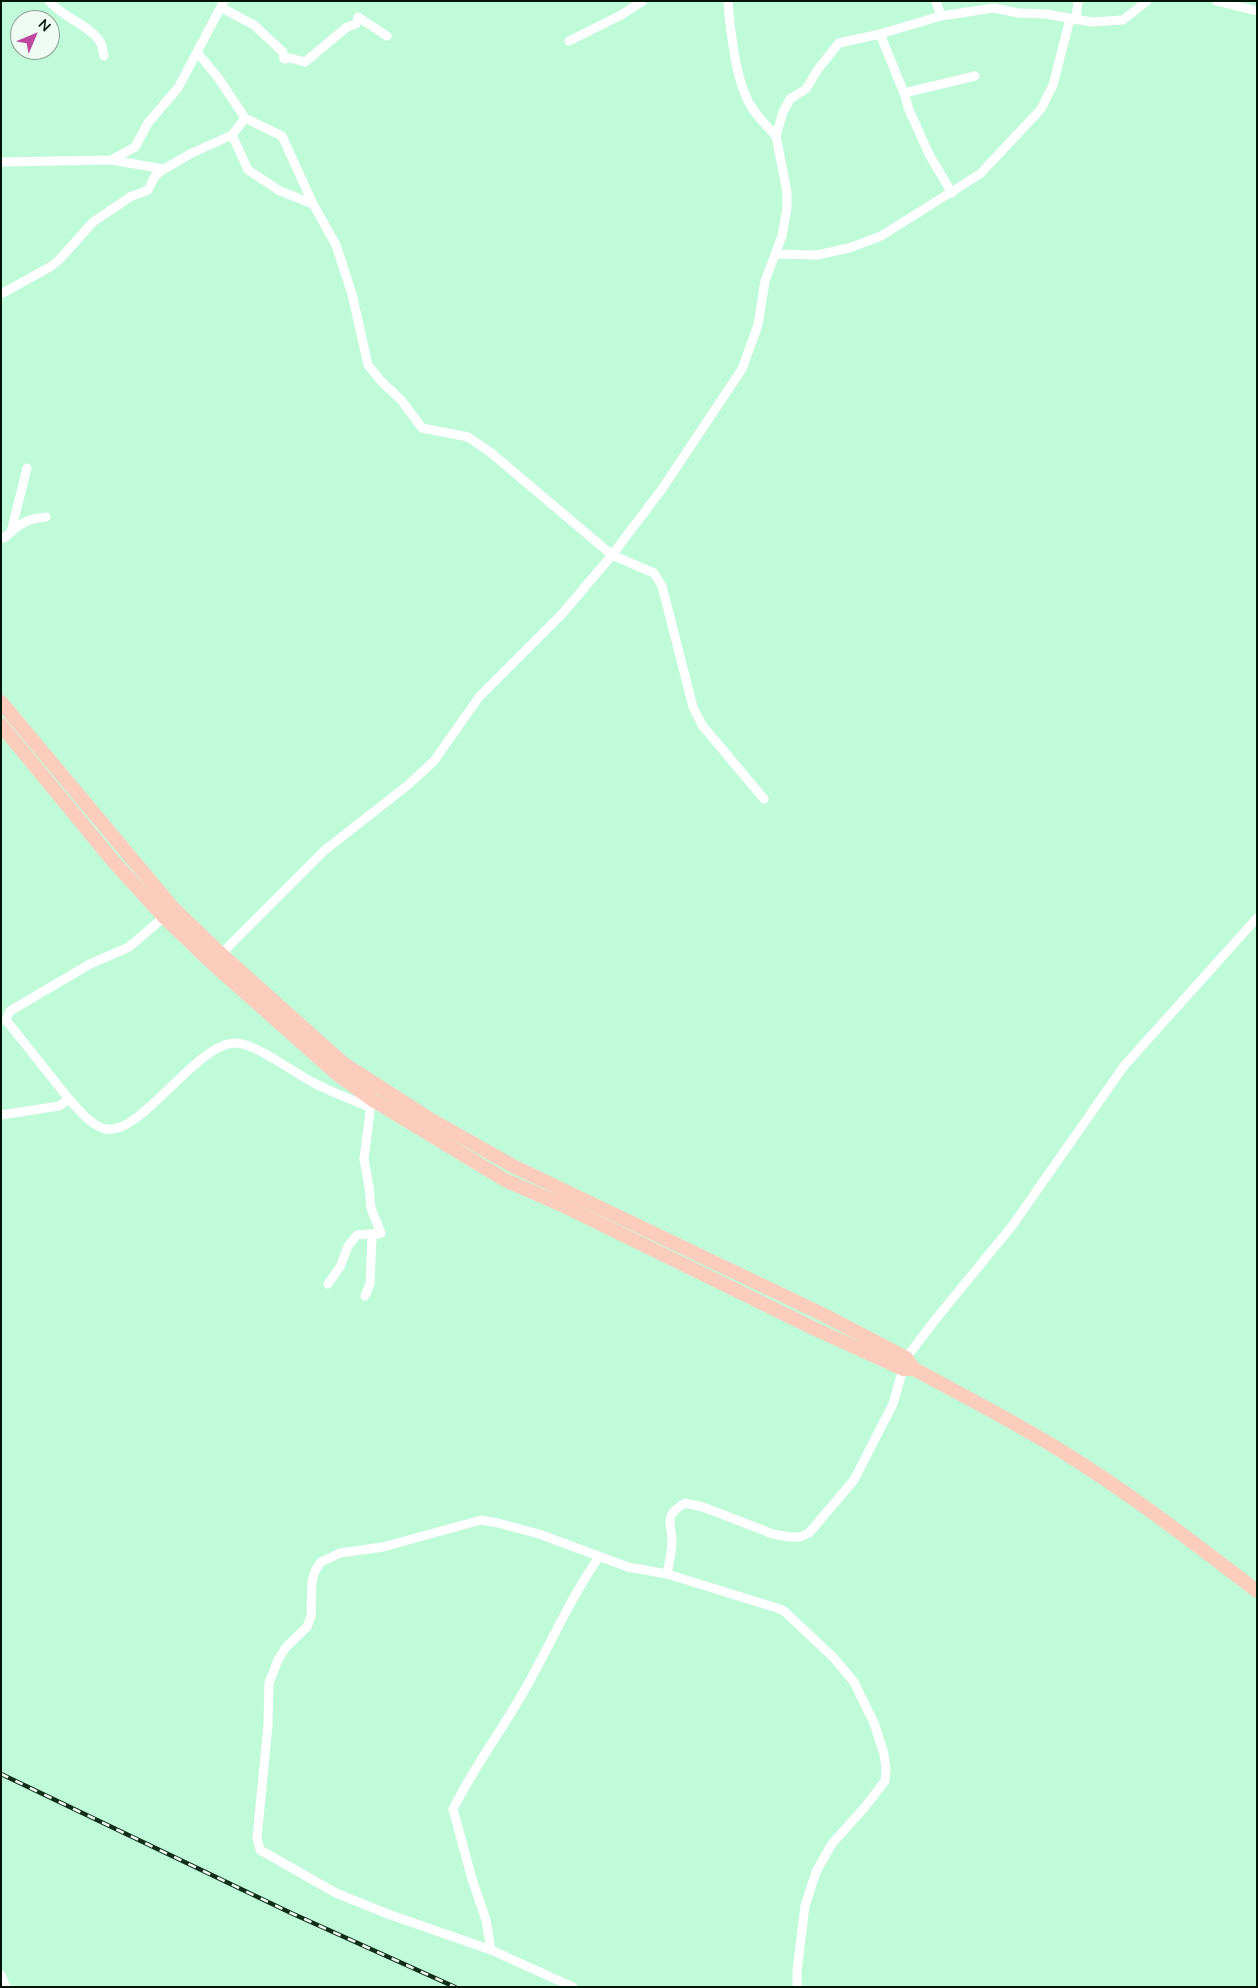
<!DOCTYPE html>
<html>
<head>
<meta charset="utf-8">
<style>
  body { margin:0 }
  #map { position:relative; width:1258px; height:1988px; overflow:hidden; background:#bffbd8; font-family:Mulish,sans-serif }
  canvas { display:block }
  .frame { position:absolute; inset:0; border:2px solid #001608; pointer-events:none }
  .north { position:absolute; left:10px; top:10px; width:50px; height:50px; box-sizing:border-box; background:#eefcf3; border:1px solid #8fa095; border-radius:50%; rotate:45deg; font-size:14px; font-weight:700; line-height:20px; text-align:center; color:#001608 }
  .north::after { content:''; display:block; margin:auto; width:18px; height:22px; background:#be48a0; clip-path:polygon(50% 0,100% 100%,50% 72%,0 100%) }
</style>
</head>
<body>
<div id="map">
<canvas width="1258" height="1988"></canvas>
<div class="frame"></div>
<div class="north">N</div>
</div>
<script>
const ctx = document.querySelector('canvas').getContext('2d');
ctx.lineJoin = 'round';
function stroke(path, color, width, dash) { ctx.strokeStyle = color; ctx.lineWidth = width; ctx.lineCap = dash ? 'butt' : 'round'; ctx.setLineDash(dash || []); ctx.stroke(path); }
const minor = new Path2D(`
  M49,1C63,18 86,23 99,40C102,44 103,51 104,56
  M728,1C730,29 736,83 751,106C757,117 768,127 776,136
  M936,1L941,16
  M1216,1L1257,11
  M222,8L254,25L283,52L284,59L290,58L305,62L347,27L356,24L358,17L387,36
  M1076,20L1078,1
  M880,34L904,93L909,110L930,156L952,193
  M569,41L621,15L643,1
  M197,52L219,79L245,118L282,136L313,204L336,245L352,294L368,365L381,381L402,401L422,428L468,437L490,452L612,555L654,573L662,586L693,707L702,725L764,799
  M904,93L975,76
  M232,135L248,170L280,191L313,204
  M111,160L135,147L148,123L178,88L224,1
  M1,162L111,160L164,169
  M775,254L817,255L849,248L881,236L980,174L1041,109L1053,85L1070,19
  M1,294L50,267L59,260L93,222L130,197L148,190L155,176L164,169L190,154L232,135L245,118
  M11,532L27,468
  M1,537L4,538C20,524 25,519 46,517
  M221,954L325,850L408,785L434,761L479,697L562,614L612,555L662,489L742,369L758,325L765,281L782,236L787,208V192L776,136L783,112L790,99L806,89L818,69L839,43L880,34L941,16L994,8L1018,13L1046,14L1092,22L1123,20L1147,1
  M69,1099C79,1110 91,1126 106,1129C141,1136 197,1042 236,1043C257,1044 294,1073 314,1083C331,1092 351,1099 369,1107
  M371,1104L364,1159L369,1187L371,1208L381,1233
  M1,1115L59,1106L69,1099L6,1020L10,1011L90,964L129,947L164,917
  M328,1284L340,1267L348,1246L357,1235L381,1233
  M365,1296L370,1284L372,1236L379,1234
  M667,1574C669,1563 672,1552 672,1541C672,1522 662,1517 685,1503L703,1507L773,1534L790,1537H800L809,1533L854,1480L893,1404L906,1358L935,1320L1012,1226L1124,1066L1257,918
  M491,1950L486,1920L472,1879L453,1809C475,1765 505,1726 528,1684C552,1641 571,1597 599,1557
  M1,1975L6,1987
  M573,1987L491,1950L388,1914L336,1893L260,1850L257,1838L268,1725L269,1683L278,1660L286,1647L307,1627L311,1616L312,1581L315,1571L321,1562L340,1553L383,1547L481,1520L498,1523L539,1534L628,1567L667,1574L777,1608L784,1611L834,1658L854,1682L874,1723L884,1754L886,1769L885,1781L864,1808L831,1845L816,1872L805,1906L797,1971V1987`);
const primary = new Path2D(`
  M1,702L173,908L221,954L344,1064L428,1118L513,1166L826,1316L906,1358L914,1369C964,1396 1015,1422 1063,1452C1131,1494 1194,1543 1257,1591
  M1,725L113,861L164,917L212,963L337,1074L373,1100L505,1180L560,1204L815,1329L903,1369H914`);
const rail = new Path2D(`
  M1,1774L291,1913L455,1987`);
stroke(minor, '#fff', 9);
stroke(primary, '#fccdbd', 14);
stroke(rail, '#132d1d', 4.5);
stroke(rail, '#eefcf3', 2.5, [8]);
</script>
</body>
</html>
